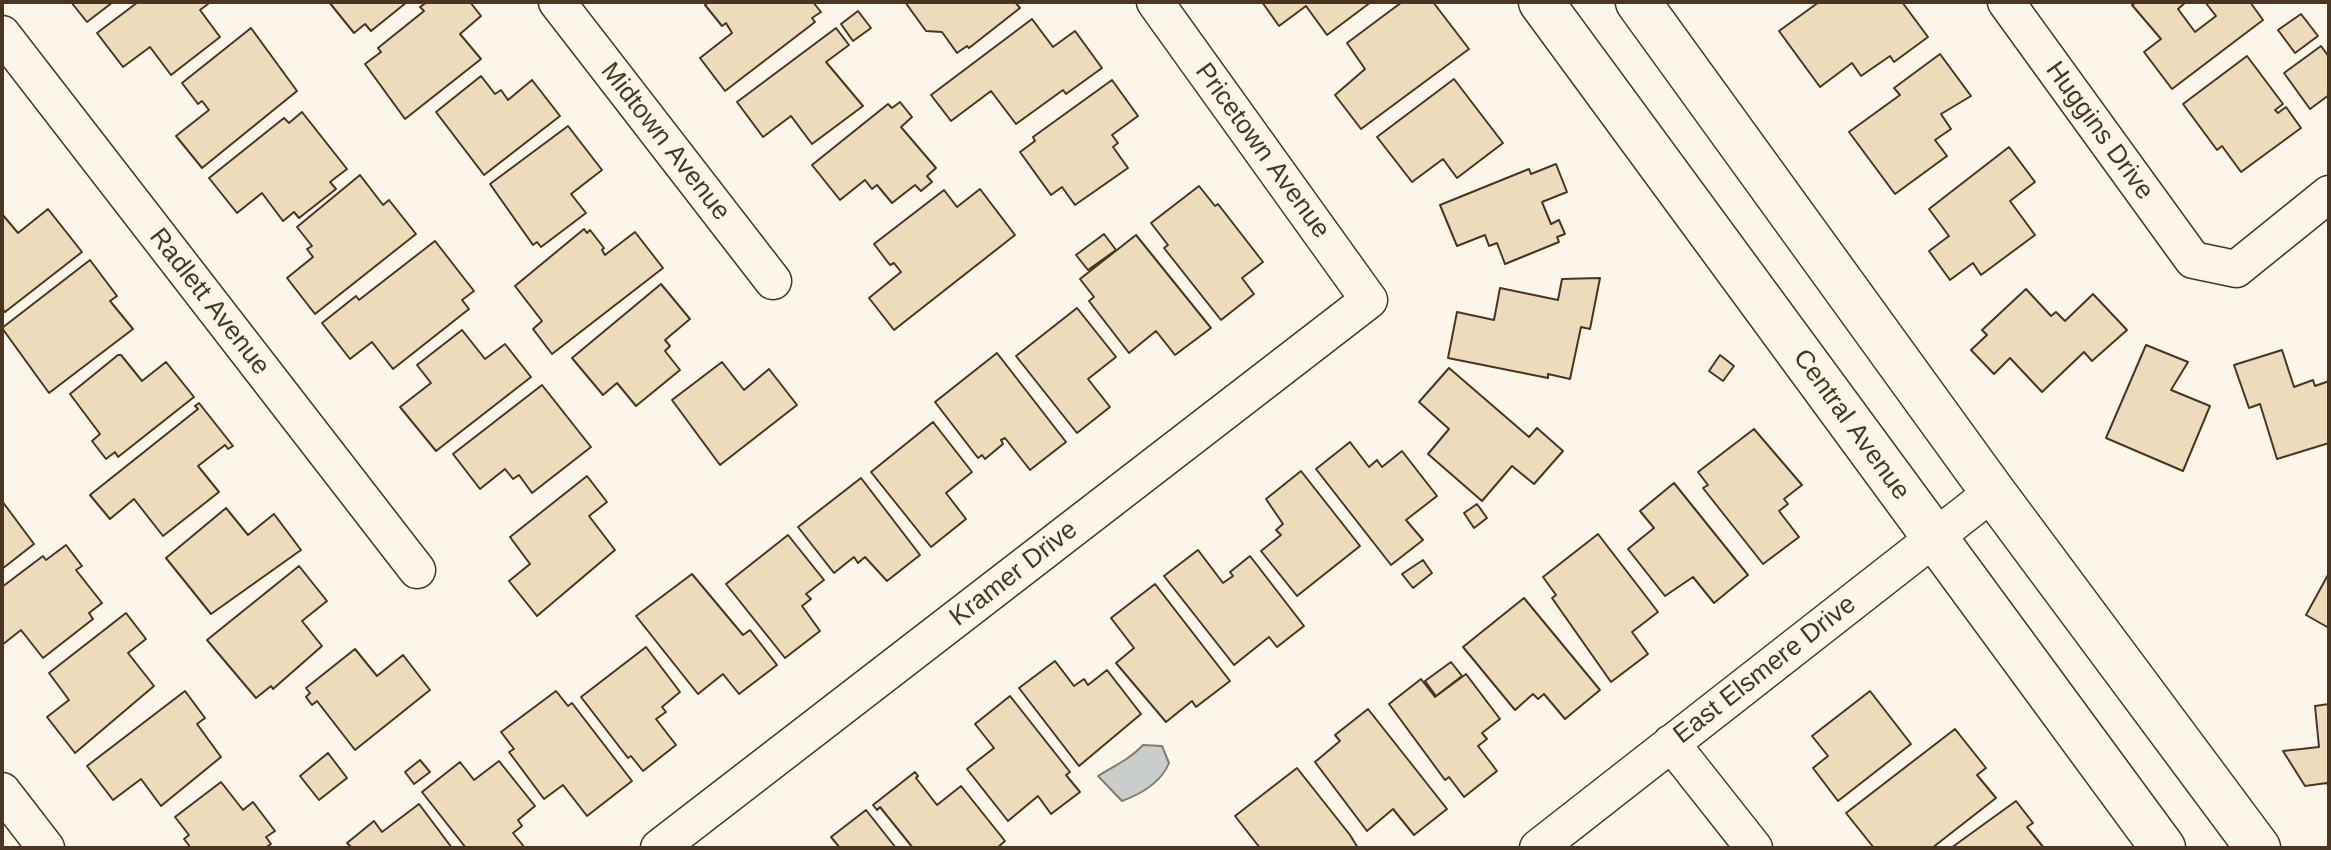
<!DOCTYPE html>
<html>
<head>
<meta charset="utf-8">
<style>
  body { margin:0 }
  #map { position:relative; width:2331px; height:850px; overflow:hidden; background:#fbf6e9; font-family:Helvetica,sans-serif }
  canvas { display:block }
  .frame { position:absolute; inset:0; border:4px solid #4a3520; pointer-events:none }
</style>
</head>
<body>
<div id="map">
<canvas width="2331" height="850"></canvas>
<div class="frame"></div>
</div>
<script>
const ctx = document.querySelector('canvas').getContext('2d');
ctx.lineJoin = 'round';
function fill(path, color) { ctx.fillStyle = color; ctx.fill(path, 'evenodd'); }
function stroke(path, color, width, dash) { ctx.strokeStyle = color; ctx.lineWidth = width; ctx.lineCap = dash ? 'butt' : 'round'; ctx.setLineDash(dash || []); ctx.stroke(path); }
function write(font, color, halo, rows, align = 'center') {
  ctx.font = font + ' Helvetica,sans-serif'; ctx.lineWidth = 6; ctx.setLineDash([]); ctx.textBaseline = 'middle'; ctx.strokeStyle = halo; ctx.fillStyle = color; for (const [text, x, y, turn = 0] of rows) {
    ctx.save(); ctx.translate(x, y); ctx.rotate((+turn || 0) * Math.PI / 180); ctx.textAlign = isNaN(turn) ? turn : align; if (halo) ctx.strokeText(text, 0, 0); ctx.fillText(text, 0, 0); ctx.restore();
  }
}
const water = new Path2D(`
  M1143,745L1162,746L1169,763C1161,783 1141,794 1122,801L1098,776C1115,765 1129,760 1143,745Z`);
const building = new Path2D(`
  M71,2H113L87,22Z
  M138,2H206L208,4L200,10L220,37L171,75L150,47L123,67L97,33Z
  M329,2H407L371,31L365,24L354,33Z
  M427,2H470L481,16L460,34L481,59L405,119L365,64L381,52L378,48L424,11L420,7Z
  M709,2H813L821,12L812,18L815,22L725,91L700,58L732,33L726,23L722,26L705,5Z
  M905,2H1015L1020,8L969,48L967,46L957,53L942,32L926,31Z
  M1262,2H1371L1327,35L1306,6L1279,26Z
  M1402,2H1433L1469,49L1361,129L1335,95L1365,69L1347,43Z
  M1819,2H1902L1928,37L1894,62L1890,56L1861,76L1852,63L1820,87L1779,31Z
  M2137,2H2186L2178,9L2195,32L2216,16L2205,2H2250L2263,20L2172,89L2144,52L2161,39L2132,5Z
  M858,11L871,28L853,41L841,24Z
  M2301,14L2318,36L2295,53L2278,30Z
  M1032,19L1053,47L1075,31L1102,68L1066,94L1063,90L1016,124L991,91L951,121L931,95Z
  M251,28L297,91L202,168L176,136L209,110L202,101L198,104L182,83Z
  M836,28L849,45L826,62L863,106L812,144L791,116L763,137L737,102Z
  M2321,46L2329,57V95L2310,109L2284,73Z
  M1940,54L1971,96L1941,114L1951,129L1935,140L1947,156L1895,194L1849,132L1900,95L1894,88Z
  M2247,56L2283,104L2275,110L2278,113L2286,107L2301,128L2241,172L2222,146L2217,150L2183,104Z
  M481,76L495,94L501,90L508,100L532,80L560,116L484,175L436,112Z
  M1454,79L1503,143L1457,178L1443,159L1412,182L1377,137Z
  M1112,80L1138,116L1112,135L1118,143L1113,147L1128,168L1075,205L1062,187L1051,195L1020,152L1035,141L1033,137Z
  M900,102L912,117L901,127L936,168L927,176L932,182L921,191L915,185L892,203L877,185L872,189L865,180L840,200L812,165L888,104L892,108Z
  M302,112L347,169L330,182L336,189L299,218L294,212L283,221L262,193L237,213L209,178L284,118L289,123Z
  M568,126L602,170L571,194L586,213L541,247L537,242L533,245L490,184Z
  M2009,147L2035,182L2010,201L2035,235L1981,275L1973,263L1950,280L1929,251L1949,236L1929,209Z
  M1556,164L1567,192L1542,202L1551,224L1559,220L1565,234L1557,237L1559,242L1505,264L1497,243L1489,246L1485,235L1457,246L1440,205L1529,169L1531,174Z
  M360,175L383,205L389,200L416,234L315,314L287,278L313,257L307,249L312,246L297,227Z
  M1199,186L1215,206L1218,204L1263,262L1242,278L1254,294L1221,320L1164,248L1168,245L1151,223Z
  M980,189L1015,235L894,330L869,298L901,272L894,263L890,265L874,244L944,190L957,207Z
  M48,209L82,252L5,312L2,309V214L18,233Z
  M584,229L587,233L590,230L604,248L602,250L605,255L635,232L663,268L552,354L533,329L542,321L515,286Z
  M1104,234L1116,250L1088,270L1076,255Z
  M1136,235L1211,328L1175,355L1156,331L1129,353L1089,301L1094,297L1080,279Z
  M435,241L474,291L462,300L469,309L393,369L372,342L350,359L322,323L356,296L359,300Z
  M90,260L117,296L110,301L133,329L49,393L2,328Z
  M1600,278L1590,329L1581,327L1570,379L1548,374V378L1448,358L1457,312L1494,320L1500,288L1558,300L1562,279Z
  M661,284L690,319L665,340L670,346L665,351L680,370L636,406L617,383L603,395L572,358Z
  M2026,289L2051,316L2056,312L2065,321L2093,294L2127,330L2092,361L2084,352L2042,392L2010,358L1994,374L1971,350L1987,335L1982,330Z
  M1077,308L1116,357L1088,379L1110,407L1077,433L1016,356Z
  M462,330L485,359L505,344L531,377L436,451L400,407L431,383L417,365Z
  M2146,345L2188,362L2171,390L2210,406L2183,471L2106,438Z
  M2282,350L2294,387L2313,380L2315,386L2329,381V443L2277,459L2260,404L2249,408L2234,365Z
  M997,353L1066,442L1030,470L1005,438L1001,440L1003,444L985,459L982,455L978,458L935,402Z
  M118,355H121L142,381L166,362L194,397L118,457L115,452L106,459L92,441L100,434L70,394Z
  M1720,355L1734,366L1723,381L1709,371Z
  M722,362L744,390L769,369L797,405L720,465L672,400Z
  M1449,368L1529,437L1537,428L1563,451L1534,484L1512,466L1482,501L1428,454L1449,429L1419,402Z
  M542,385L591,447L532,493L519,475L513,479L505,469L480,489L453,454Z
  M199,403L233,446L228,449L225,445L198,466L219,492L163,536L134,499L110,519L90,495L198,409L195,406Z
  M933,422L972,472L946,493L966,519L931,547L871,472Z
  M1754,429L1802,485L1784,499L1788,504L1779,511L1799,537L1763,564L1703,488L1708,485L1698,472Z
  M1350,442L1369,467L1377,460L1382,467L1402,451L1437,496L1406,520L1423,540L1391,565L1316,469Z
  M1301,471L1360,546L1297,596L1261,551L1281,535L1276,530L1283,524L1266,499Z
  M587,476L607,502L589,516L615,550L537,616L509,581L530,564L510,537Z
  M861,478L920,555L887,581L865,557L858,563L854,557L834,573L798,527Z
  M1674,483L1748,575L1714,603L1693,577L1665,596L1628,549L1654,528L1640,511Z
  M2,501L34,544L2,569Z
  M1477,504L1487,518L1474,528L1464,513Z
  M226,508L248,535L274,514L301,550L211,614L166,558Z
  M1598,534L1658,612L1632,632L1648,654L1611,682L1552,598L1556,595L1543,577Z
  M788,535L824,580L806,594L811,599L802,606L820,631L785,658L726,584Z
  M66,545L82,566L76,570L102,603L89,613L93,619L43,658L21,630L2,645V587L43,556L46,560Z
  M1198,550L1223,583L1233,576L1230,572L1250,556L1304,626L1277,647L1269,637L1234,665L1164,576Z
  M1423,560L1432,573L1413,588L1402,574Z
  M299,566L327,601L302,621L322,646L273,689L271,686L256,698L207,640Z
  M2329,573V628L2306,615Z
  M692,574L743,635L750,630L777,665L739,694L723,674L698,694L636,616Z
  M1155,584L1230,681L1196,707L1192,701L1166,722L1116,663L1134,648L1111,618Z
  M1524,598L1600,690L1565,719L1544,694L1538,699L1533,694L1515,710L1463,647Z
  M126,613L146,639L128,653L154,686L75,753L47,717L69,700L49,673Z
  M646,647L680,692L662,707L666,712L656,719L676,745L643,771L631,756L628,758L581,697Z
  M355,649L377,676L403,655L430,690L355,750L317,701L312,705L306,697L310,693L306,688Z
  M1055,661L1074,686L1084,679L1088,685L1107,670L1141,714L1079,766L1019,688Z
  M1451,662L1462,676L1436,696L1425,681Z
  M1466,674L1500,719L1482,733L1487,739L1478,746L1497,771L1464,797L1449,777L1445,780L1389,704L1421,679L1435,697Z
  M185,691L205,718L197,724L221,757L161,806L141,779L113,800L87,766Z
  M556,691L568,706L572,703L632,781L587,816L563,785L544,799L509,752L514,749L501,732Z
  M1870,691L1911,744L1838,801L1813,768L1828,756L1812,736Z
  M1010,696L1070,772L1066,775L1080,792L1051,814L1038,796L1008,821L967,769L994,748L975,724Z
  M2329,704V789L2327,783L2305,786L2283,751L2319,747L2315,706Z
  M1368,709L1447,809L1414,835L1393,809L1367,831L1315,762L1340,741L1335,735Z
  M1955,729L1986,768L1977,775L1996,798L1932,848H1874L1846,813Z
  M328,753L347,778L319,800L300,776Z
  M420,760L430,772L414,784L405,772Z
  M499,761L535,806L518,820L522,826L513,833L525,848H466L422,792L460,762L474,780Z
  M1297,768L1350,835L1358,848H1260L1235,816Z
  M915,772L918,776L916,778L937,805L961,786L1005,841L997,848H913L880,807L877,810L873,805Z
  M221,782L243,810L253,802L275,831L266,837L271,844L265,848H191L184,839L189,835L175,817Z
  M2016,801L2033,823L2027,827L2044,848H1951Z
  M419,804L452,848H352L347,843L374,821L382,832Z
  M866,810L896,848H840L831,837Z`);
const minor = new Path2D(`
  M557,2L773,281
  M2006,2L2193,260L2236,269L2329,194
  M2,34L417,570
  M1671,743L1754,848
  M2,791L46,848
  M659,848L1369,300L1155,2
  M1538,848L1993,492`);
const primary = new Path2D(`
  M1541,2L2163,848
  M1638,2L1993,492L2258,848`);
const streetNames = [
  ["Huggins Drive",2099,131,54],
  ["Midtown Avenue",665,142,52],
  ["Pricetown Avenue",1262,151,54],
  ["Radlett Avenue",209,302,52],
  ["Central Avenue",1851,425,54],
  ["Kramer Drive",1014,574,-38],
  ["East Elsmere Drive",1765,670,-38]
];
fill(water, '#c9cecd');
stroke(water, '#887966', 2);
fill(building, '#ecdcbc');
stroke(building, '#4a3520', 2);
stroke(minor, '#4a3520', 39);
stroke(primary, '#4a3520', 47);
stroke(minor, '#fbf6e9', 36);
stroke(primary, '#fbf6e9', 44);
write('26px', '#4a3520', '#fbf6e9', streetNames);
</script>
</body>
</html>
